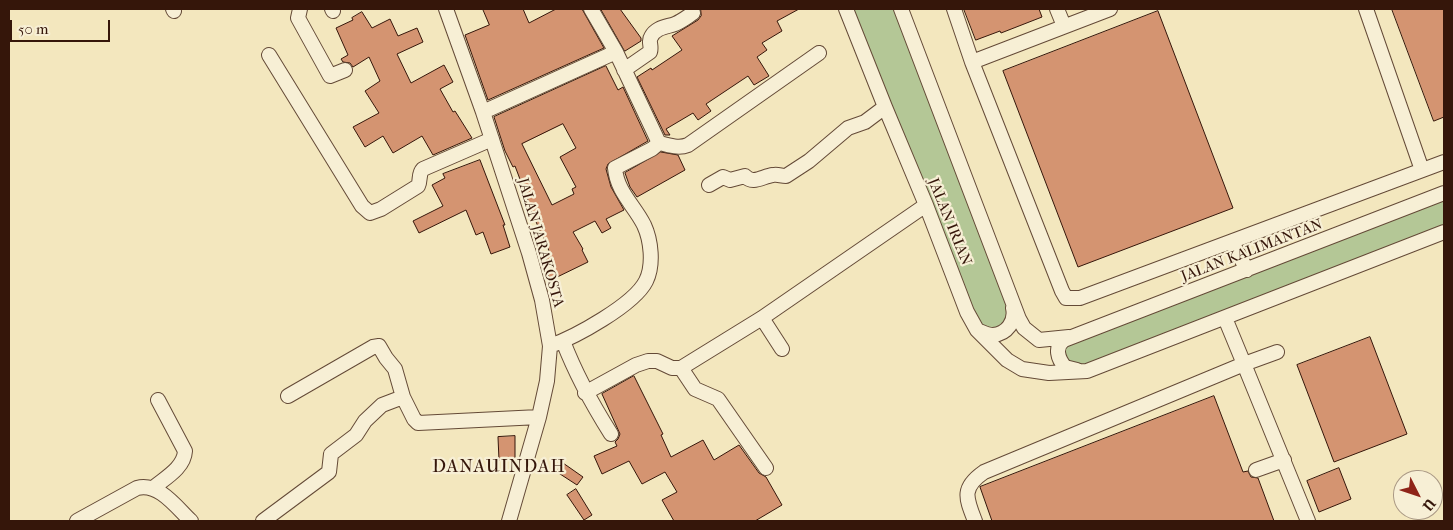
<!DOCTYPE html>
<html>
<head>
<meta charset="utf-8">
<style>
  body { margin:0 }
  #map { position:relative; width:1453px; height:530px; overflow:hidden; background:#f3e7be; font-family:"IM FELL French Canon",serif }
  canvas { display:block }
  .frame { position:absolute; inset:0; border:10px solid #35160a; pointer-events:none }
  .north { position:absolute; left:1393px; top:470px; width:50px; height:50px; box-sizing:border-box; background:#f7efd5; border:1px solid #a99884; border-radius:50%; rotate:131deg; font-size:14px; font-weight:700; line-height:20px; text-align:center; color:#35160a }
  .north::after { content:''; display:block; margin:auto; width:18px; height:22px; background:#8f2418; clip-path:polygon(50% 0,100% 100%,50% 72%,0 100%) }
  .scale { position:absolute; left:10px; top:20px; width:100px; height:22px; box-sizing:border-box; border:2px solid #35160a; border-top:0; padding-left:6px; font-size:15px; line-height:18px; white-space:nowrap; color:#35160a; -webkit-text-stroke:4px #f7efd5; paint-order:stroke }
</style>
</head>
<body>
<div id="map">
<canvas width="1453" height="530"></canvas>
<div class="frame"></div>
<div class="north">U</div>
<div class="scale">50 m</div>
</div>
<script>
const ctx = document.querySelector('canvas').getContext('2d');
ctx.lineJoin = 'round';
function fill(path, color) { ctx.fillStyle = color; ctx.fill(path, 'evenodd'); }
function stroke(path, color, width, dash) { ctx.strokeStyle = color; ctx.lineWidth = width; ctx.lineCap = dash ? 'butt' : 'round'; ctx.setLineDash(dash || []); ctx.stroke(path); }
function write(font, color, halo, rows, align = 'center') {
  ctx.font = font + ' "IM FELL French Canon",serif'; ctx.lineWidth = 4.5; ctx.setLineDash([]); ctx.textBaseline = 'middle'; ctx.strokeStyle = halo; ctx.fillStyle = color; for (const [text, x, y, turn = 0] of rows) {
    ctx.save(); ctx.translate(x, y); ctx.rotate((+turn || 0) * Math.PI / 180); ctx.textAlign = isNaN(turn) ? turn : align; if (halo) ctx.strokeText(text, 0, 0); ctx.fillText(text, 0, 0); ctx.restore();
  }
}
const green = new Path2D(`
  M846,9H901L1013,308L1007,329L977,330Z
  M1444,193V233L1072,370L1058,348Z`);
const building = new Path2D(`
  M483,9H523L529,23L556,9H582L604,48L488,100L465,35L489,25Z
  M601,9H620L641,38V41L625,51Z
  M701,9H799L777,21L782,31L762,43L767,50L757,57L769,76L754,85L748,76L706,104L711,111L698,120L693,113L666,129L670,135H665L637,77L651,68L652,70L682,50L672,36L698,20L701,16Z
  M964,9H1039L1042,17L1001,33L1000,31L976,40Z
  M1392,9H1444V117L1434,121Z
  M1158,11L1233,208L1078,267L1003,71Z
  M362,12L372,28L390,19L398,36L417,28L423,42L397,54L411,83L444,65L453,82L440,89L453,112L455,111L472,138L433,155L422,136L393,153L383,136L365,147L353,127L379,113L365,91L380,81L369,57L353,67L350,63L343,62L341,59L348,55L336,28L353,20L352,18Z
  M606,66L618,90L623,87L648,141L608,164L606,169L611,187L624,210L606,219L611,228L602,233L595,221L573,232L583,249L582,250L588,262L551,280L546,271L552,268L545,256L550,253L528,204L529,203L515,166L513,167L505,151L494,117ZM563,124L576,148L560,157L576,187L572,189L574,194L552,205L522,144Z
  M661,152L678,155L685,170L637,197L630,187L625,173Z
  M480,160L505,225H503L510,247L491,254L483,232L476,235L466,210L419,233L413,221L443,206L432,185L445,178L443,174Z
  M1370,337L1407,434L1334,462L1297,365Z
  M634,376L663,434L661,435L671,457L703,440L714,460L739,445L759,473L766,477L782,505L755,521H674L662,500L677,492L665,472L642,484L629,461L602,474L594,456L617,446L615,442L618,439L620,434L602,394Z
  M1214,396L1243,472L1248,471L1251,477L1258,478L1274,521H992L980,487Z
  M515,436V459L499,460L498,437Z
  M563,463L583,477L577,485L557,472Z
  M1339,468L1351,499L1319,512L1307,481Z
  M576,489L592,515L584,520L567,495Z`);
const minor = new Path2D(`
  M173,9L174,11
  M300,9L298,18L330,76L345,70
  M332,9L333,11
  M446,9L483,112L529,253L542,300L550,346L547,381L539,417L509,521
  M846,9L885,107L926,205L967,312L977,330L1007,360L1022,369L1049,373L1087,371L1444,232
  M901,9L1019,319L1024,328L1039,340L1069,337
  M954,9L972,62L1062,291L1066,298H1080L1444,162
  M1057,9L1064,26
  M1366,9L1422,170
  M269,55L362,206L370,213L381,209L418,186C421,180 418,174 423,169L492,139
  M972,62L1110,9
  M624,70L650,52C652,46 648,41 651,37C656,27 667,27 675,24C682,21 687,17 693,13
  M483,112L616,52
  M659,143C669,145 678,149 688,145L819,53
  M709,185L723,177L730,180L745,176C753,185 763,176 773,175C778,174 781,176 786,176L809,161L848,128L865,122L885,107
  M1232,242L1247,270
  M762,318L782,349
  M977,330C982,332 987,335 993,335C1007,334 1016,321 1013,308
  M563,341C576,375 592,404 611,434
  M550,346C575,337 634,305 646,281C654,265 651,240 644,225C634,205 617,192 615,168L652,149L659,143L616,52L591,9
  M1277,352L1244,364L1308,521
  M681,368L695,389L718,399L766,468
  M1077,370L1065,367C1058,359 1054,347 1064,340L1444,193
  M585,393L636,365L648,361H657L672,368H681L762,318L926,205
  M288,396L373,347L379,346L386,358L395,369L403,397
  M1256,470L1284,460
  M153,488C165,478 184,468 185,451L158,400
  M77,521L137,488C159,482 177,508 191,521
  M263,521L329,472L331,454L356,435L365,421L382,405L403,397L414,419L418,423L539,417
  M975,521C966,498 961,488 984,472L1244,364L1225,318`);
const streetNames = [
  ["JALAN IRIAN",949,222,68],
  ["JALAN JARAKOSTA",540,243,74],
  ["JALAN KALIMANTAN",1252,251,-21]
];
const quarterNames = [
  ["DANAUINDAH",499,468]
];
fill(green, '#b4c796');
fill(building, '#d49471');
stroke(building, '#35160a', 1);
stroke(minor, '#644a37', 16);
stroke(minor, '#f7efd5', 14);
write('15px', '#35160a', '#f7efd5', streetNames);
ctx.letterSpacing = '1px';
write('18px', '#35160a', '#f7efd5', quarterNames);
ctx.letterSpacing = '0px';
</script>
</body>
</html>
